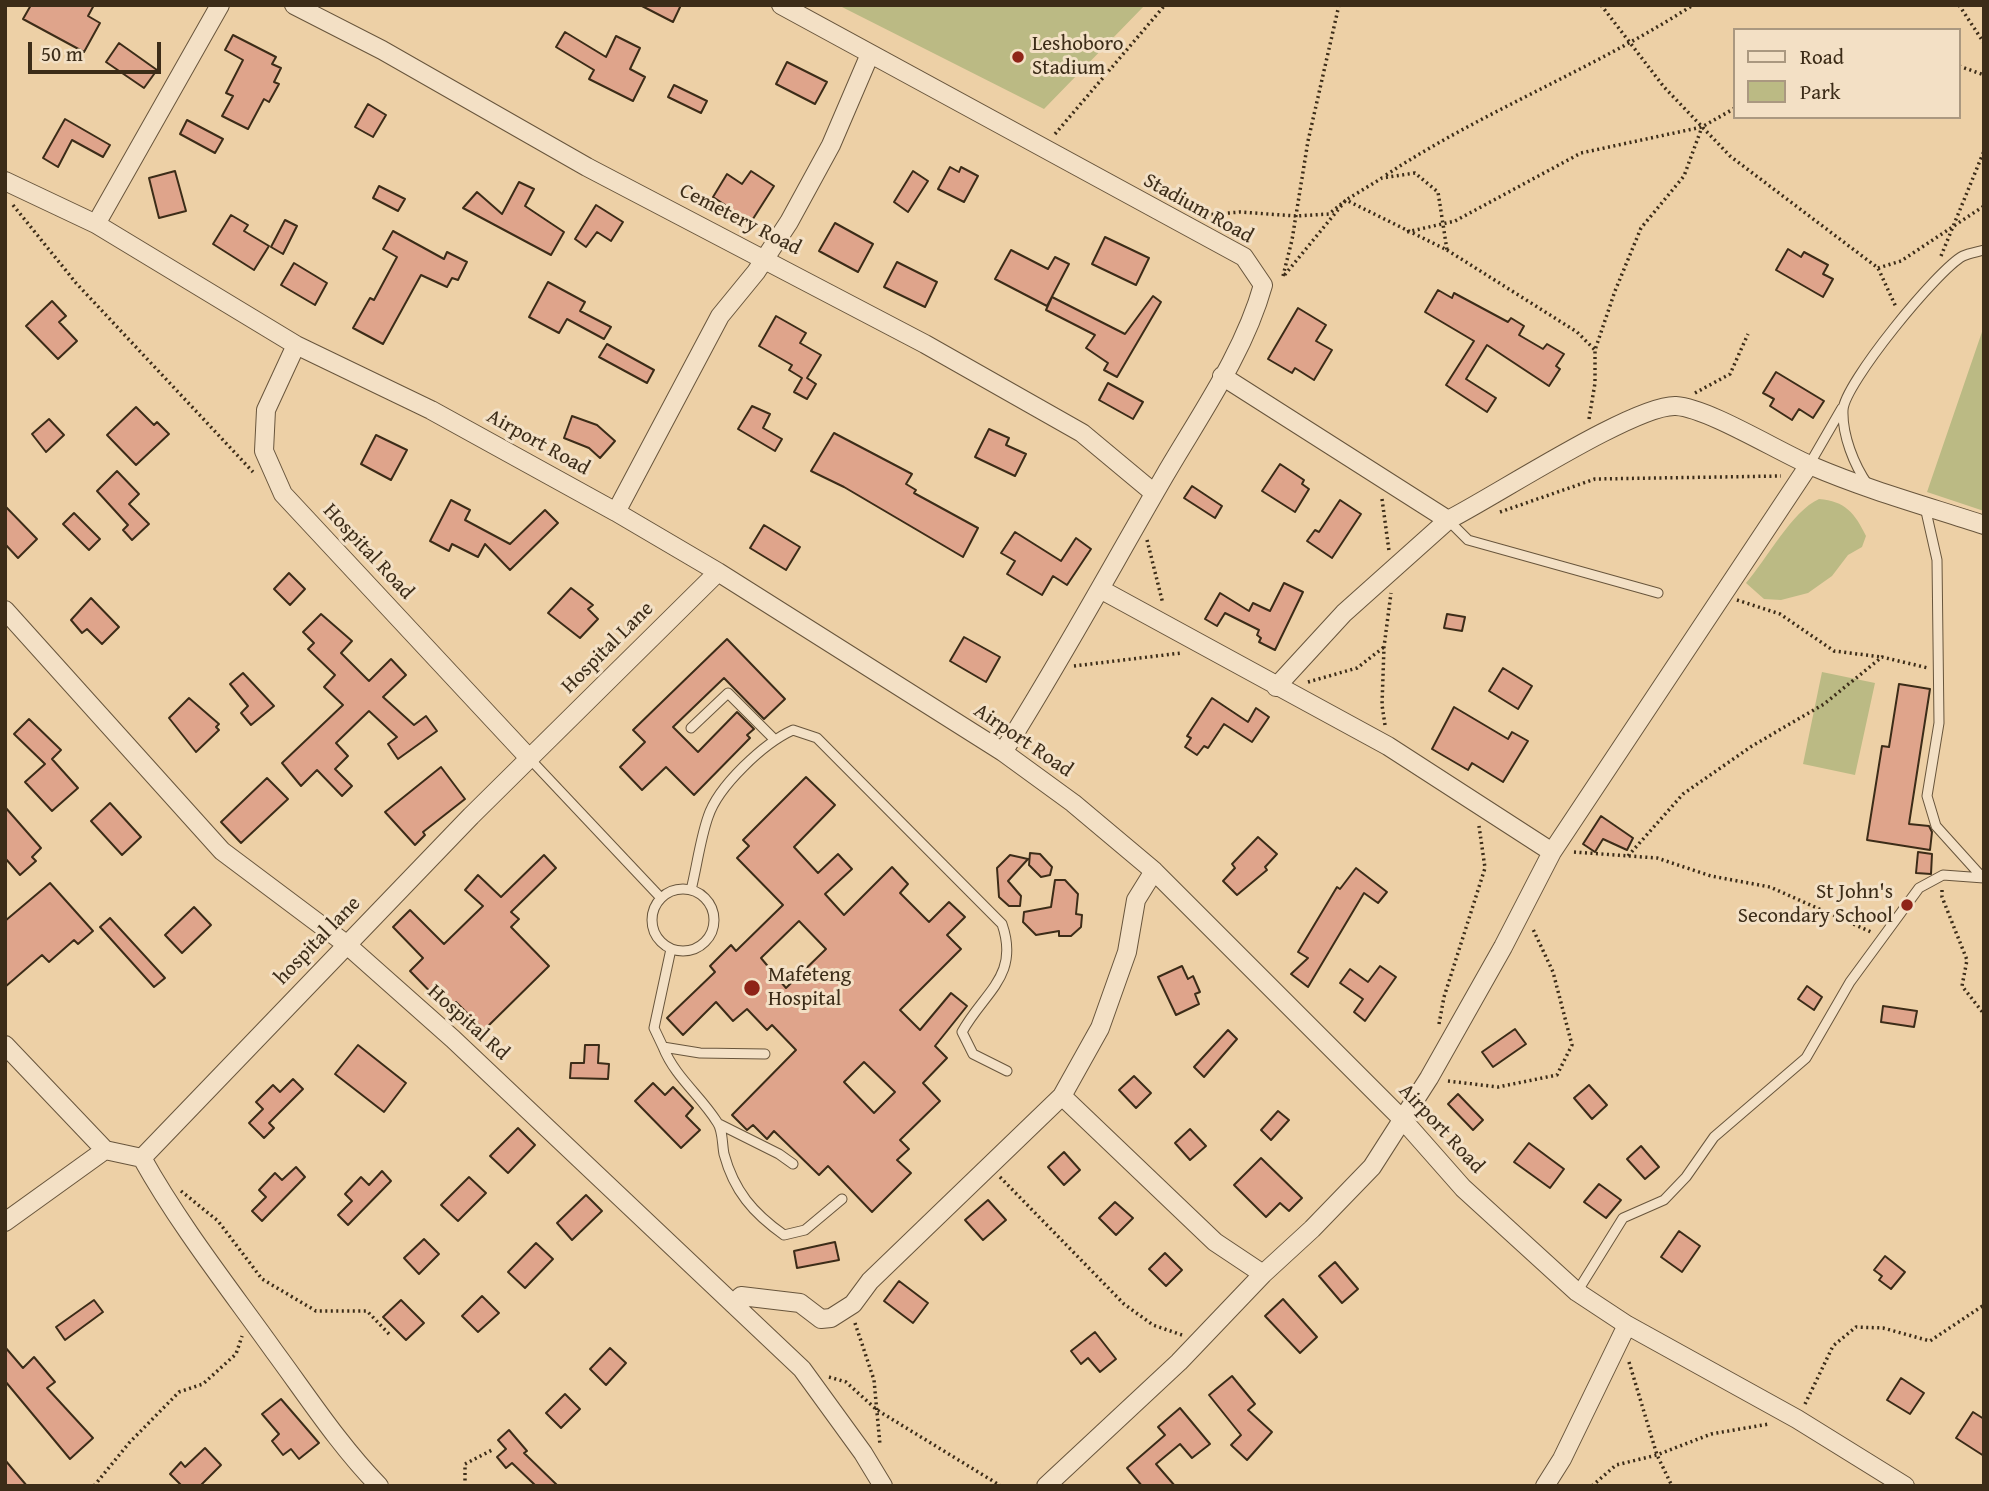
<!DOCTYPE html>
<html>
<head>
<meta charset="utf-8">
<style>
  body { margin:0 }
  #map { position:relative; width:1989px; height:1491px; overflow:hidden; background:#edd0a6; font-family:"Gentium Book Plus",serif }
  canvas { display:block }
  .frame { position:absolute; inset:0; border:7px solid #3c2c18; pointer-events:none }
  .legend { position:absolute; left:1733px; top:28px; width:228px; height:91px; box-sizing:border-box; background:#f3e0c5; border:2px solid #aa9880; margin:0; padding:9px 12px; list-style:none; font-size:21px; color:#3c2c18 }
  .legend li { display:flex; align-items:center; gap:14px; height:35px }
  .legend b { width:35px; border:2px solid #aa9880 }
  .scale { position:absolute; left:28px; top:42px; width:133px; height:32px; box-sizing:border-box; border:4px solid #3c2c18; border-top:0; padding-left:9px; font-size:21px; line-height:24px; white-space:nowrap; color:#3c2c18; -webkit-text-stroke:5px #f3e0c5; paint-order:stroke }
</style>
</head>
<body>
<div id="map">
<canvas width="1989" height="1491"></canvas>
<div class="frame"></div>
<ul class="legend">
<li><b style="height:9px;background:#f3e0c5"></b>Road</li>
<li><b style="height:19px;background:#bbba84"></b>Park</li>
</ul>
<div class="scale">50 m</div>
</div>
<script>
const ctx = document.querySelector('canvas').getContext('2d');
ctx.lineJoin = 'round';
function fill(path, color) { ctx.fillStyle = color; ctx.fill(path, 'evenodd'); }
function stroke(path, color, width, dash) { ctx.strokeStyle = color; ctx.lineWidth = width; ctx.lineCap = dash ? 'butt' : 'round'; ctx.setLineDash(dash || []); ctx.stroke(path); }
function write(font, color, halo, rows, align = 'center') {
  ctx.font = font + ' "Gentium Book Plus",serif'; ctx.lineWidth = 6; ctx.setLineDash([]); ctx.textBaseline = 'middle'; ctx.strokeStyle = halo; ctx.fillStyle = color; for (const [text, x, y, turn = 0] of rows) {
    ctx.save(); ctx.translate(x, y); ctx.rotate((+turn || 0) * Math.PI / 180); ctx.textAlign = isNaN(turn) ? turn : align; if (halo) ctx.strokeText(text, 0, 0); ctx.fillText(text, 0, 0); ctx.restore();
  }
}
const green = new Path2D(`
  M838,5H1145L1044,109Z
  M1983,329L1984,330V511L1927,492Z
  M1819,499C1845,501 1855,513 1866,536L1862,547L1848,555L1832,576L1808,593L1781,600L1764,599L1746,583C1767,559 1792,511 1819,499Z
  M1822,672L1875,683L1855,775L1803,764Z`);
const building = new Path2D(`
  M31,5H94L88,16L100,23L84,52L23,19Z
  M640,5H681L673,22Z
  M565,32L606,57L616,36L640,48L630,69L645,77L633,101L589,79L594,70L556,47Z
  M233,35L276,57L272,64L281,68L274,82L279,84L269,102L264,99L248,129L222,116L233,96L226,93L243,60L225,50Z
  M119,43L157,70L144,88L106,62Z
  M787,62L827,82L815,104L776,84Z
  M674,85L707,101L701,113L668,97Z
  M368,104L386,115L373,137L355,127Z
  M65,119L110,145L103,157L72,140L58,167L43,158Z
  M187,120L223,139L215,153L180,134Z
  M950,167L959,172L961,167L978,176L964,202L938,189Z
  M175,171L186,211L159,218L149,178Z
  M751,171L774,186L751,222L713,197L727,174L742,184Z
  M913,171L928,181L908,212L894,202Z
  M519,182L534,189L525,206L564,232L551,255L463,208L477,192L502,214Z
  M379,186L405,199L398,211L373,198Z
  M596,205L623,222L611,241L597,232L586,247L575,239Z
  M231,215L248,225L244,231L269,246L254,270L213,244Z
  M285,220L297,226L283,254L271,247Z
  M835,223L873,244L858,272L819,251Z
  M393,231L444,259L447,252L467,262L458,280L452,278L447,287L421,275L383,344L353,328L370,298L374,300L397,257L383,249Z
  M1105,237L1149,258L1136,285L1092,264Z
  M1788,249L1801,257L1804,252L1828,265L1823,274L1833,279L1823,297L1776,270Z
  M1011,250L1048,269L1055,257L1069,264L1047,306L995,279Z
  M897,262L937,282L925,307L884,287Z
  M294,263L327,283L315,305L281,285Z
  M548,282L585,302L580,311L611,327L604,339L567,319L559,333L529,317Z
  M1438,290L1452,298L1454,293L1508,322L1511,318L1524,326L1519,335L1543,349L1547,344L1564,354L1556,366L1560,369L1549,386L1487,345L1466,379L1496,398L1487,412L1446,385L1474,341L1425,312Z
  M1153,296L1161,302L1117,377L1104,370L1108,363L1086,348L1095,335L1046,310L1052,297L1125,334Z
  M52,301L66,316L59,322L77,341L58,359L26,326Z
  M1298,308L1326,325L1316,341L1332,350L1314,380L1295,368L1292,373L1268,359Z
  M776,316L806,333L800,343L821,355L807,378L816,384L807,399L794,392L802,378L789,370L792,365L759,346Z
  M607,344L654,370L647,383L599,357Z
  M1776,372L1824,401L1813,418L1799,409L1792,420L1770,406L1774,399L1763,393Z
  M1108,383L1143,402L1133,419L1099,400Z
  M752,406L770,414L763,428L782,439L775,451L738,429Z
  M136,407L154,425L157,422L169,434L136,465L107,435Z
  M572,416L597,425L615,441L600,458L589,448L564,438Z
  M49,419L64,435L46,452L32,434Z
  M989,429L1009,438L1006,445L1026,454L1015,476L975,457Z
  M834,433L912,474L906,484L916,490L914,493L978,528L963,557L844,487L811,471Z
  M376,435L407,450L391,480L361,464Z
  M1280,464L1304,480L1302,484L1309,489L1295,512L1262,491Z
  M117,471L139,494L129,504L149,524L132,540L123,530L128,525L97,491Z
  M1192,486L1222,506L1215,518L1184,498Z
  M451,500L470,510L465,520L510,544L545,510L558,523L510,570L485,544L478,557L452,544L449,551L430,541Z
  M1340,500L1361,514L1332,558L1307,541L1315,530L1319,532Z
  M5,506L37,539L18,558L5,544Z
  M74,513L100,539L89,550L63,524Z
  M764,525L800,547L786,570L750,548Z
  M1015,532L1061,561L1076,538L1091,549L1067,585L1053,576L1042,595L1007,574L1015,561L1001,553Z
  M289,573L305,589L290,605L274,589Z
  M1284,583L1303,592L1275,650L1259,642L1261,638L1257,635L1259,630L1225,613L1217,626L1205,619L1220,593L1249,611L1253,603L1270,611Z
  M571,588L593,605L588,609L598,619L580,638L548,613Z
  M91,598L119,627L102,644L87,629L82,633L71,620Z
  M321,614L352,641L341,653L369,681L391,659L406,675L383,697L414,725L426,716L437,731L398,759L388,744L397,737L369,711L336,743L348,756L335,769L352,786L342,796L317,770L301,786L282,763L343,705L324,687L335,675L308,649L314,643L303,632Z
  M1447,614L1465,617L1462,631L1444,628Z
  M964,637L1000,657L986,682L950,661Z
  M727,639L785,699L764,719L724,678L673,727L698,752L737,712L754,729L747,735L750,738L694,795L666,767L642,790L620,767L645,742L633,730Z
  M1503,668L1532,686L1518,709L1489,691Z
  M243,673L274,706L251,725L241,713L248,706L230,684Z
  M1899,684L1930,689L1909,824L1929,826L1932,832L1930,850L1867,840L1882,746L1889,747Z
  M189,698L219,724L216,727L219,730L196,752L169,718Z
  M1212,698L1248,722L1256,708L1269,717L1252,742L1224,724L1208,748L1204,746L1197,755L1185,747L1191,738L1187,736Z
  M1454,707L1508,739L1512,732L1528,741L1503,782L1472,763L1468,770L1432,749Z
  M29,719L61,750L52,759L78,788L52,811L25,782L45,764L14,734Z
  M441,767L465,799L423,832L425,835L415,845L385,812Z
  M806,777L835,805L794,847L818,873L838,854L852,869L825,894L844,915L892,867L908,884L900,893L929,922L949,902L965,917L947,935L961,949L900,1010L920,1030L951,993L967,1006L935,1046L947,1058L923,1083L940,1101L900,1140L909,1149L897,1160L911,1173L872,1212L828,1166L819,1175L774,1131L767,1139L753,1125L747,1130L732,1115L796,1050L772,1025L767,1030L747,1009L733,1021L716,1002L683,1035L667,1018L715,972L710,966L731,945L736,951L783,905L737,858L749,846L743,840ZM799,921L826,949L786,988L761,958ZM864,1062L895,1092L874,1113L844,1082Z
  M267,778L288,799L241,843L221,822Z
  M110,803L141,837L122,855L91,821Z
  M5,807L41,848L32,857L36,861L20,875L5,858Z
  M1601,816L1633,838L1627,850L1603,839L1595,852L1583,844Z
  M1258,837L1277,854L1265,867L1267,870L1237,895L1223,881L1235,868L1232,864Z
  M1918,852L1932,854L1931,874L1916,873Z
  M1030,853L1040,854L1052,867L1050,875L1041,877L1029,865Z
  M544,855L556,868L511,912L519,919L511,927L549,966L484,1030L456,1002L448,1010L410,971L423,958L393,927L410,910L444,944L483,906L465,890L478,875L501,897Z
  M1010,855L1028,859L1008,881L1021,896L1020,906H1009L999,897L997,868Z
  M1356,868L1387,892L1378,903L1364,893L1308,987L1291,974L1308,958L1298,952L1337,887L1340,889Z
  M1055,880H1065L1078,894L1076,914L1082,915L1081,927L1071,936H1059V931L1036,935L1023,922L1024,912L1051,907Z
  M50,883L93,931L78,944L74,940L49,962L42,955L5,987V921Z
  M194,907L211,925L182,953L165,935Z
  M110,918L165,978L154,987L100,927Z
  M1182,966L1188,979L1193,976L1200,992L1195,994L1199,1004L1176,1015L1158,977Z
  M1380,966L1396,977L1365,1021L1354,1012L1363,999L1340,983L1350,969L1368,982Z
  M1807,986L1822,997L1814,1010L1798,999Z
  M1883,1006L1917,1011L1914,1027L1881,1022Z
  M1515,1029L1526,1044L1493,1067L1482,1052Z
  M1228,1030L1237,1039L1204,1077L1194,1067Z
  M358,1045L406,1083L384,1112L335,1074Z
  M585,1045H599L598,1063L609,1064L608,1079L570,1078L571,1063H584Z
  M1134,1076L1151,1093L1136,1108L1119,1090Z
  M293,1079L303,1089L269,1123L274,1128L264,1138L249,1123L263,1109L256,1102L273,1085L280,1092Z
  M653,1083L665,1095L673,1087L693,1108L686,1116L700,1130L681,1148L635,1101Z
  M1589,1085L1607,1105L1592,1119L1574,1098Z
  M1458,1094L1483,1120L1473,1130L1448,1104Z
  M1278,1111L1289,1120L1271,1140L1261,1130Z
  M518,1128L535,1145L508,1173L490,1156Z
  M1190,1129L1206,1146L1190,1160L1175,1143Z
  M1529,1143L1564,1169L1550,1188L1514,1162Z
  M1641,1146L1659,1167L1645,1179L1627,1159Z
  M1064,1152L1080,1170L1064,1185L1048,1167Z
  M1261,1158L1302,1198L1289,1211L1280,1203L1266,1217L1234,1185Z
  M296,1167L305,1177L262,1221L252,1211L266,1197L259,1190L275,1173L282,1180Z
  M382,1171L391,1181L348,1225L338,1215L352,1201L345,1194L361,1177L369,1185Z
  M469,1177L486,1193L458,1221L441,1205Z
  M1599,1184L1621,1200L1606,1218L1584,1202Z
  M586,1195L602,1211L572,1240L557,1223Z
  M988,1200L1006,1220L983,1240L965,1220Z
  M1115,1202L1133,1218L1116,1235L1099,1218Z
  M1679,1231L1700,1246L1682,1272L1661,1257Z
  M424,1239L439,1254L419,1274L404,1258Z
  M835,1242L839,1260L797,1268L794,1251Z
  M536,1243L553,1259L525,1288L508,1272Z
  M1165,1253L1182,1270L1166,1286L1149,1269Z
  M1885,1256L1905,1272L1891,1289L1879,1280L1882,1276L1874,1270Z
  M1335,1262L1358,1289L1342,1303L1319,1276Z
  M899,1281L928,1303L913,1323L884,1301Z
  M482,1296L499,1313L478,1332L462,1316Z
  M1283,1299L1317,1337L1300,1353L1265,1316Z
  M94,1300L103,1312L65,1340L56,1327Z
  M401,1300L424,1323L406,1340L383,1317Z
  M1095,1332L1116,1359L1100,1372L1088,1358L1081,1364L1071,1351Z
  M5,1347L23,1368L34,1357L55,1382L47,1388L93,1438L70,1459L5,1381Z
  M610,1348L626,1363L606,1385L590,1369Z
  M1232,1376L1255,1404L1248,1410L1272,1432L1247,1460L1231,1445L1241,1435L1209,1395Z
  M1901,1378L1924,1393L1910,1414L1887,1400Z
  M565,1394L580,1409L561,1428L546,1413Z
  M281,1399L319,1443L299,1459L291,1449L283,1455L272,1441L279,1434L262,1414Z
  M1180,1408L1210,1444L1192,1458L1180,1444L1156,1464L1175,1486H1142L1127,1468L1165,1435L1158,1427Z
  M1973,1412L1984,1419V1456L1956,1438Z
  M509,1430L527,1451L524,1453L558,1486H536L512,1463L506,1468L497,1457L506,1449L498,1440Z
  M205,1448L221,1465L200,1486H182L170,1474L181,1462L185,1467Z
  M5,1460L27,1486H5Z`);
const path = new Path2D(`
  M1601,5L1664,87L1730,156L1878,268L1896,307
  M1959,5L1984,43
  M1959,66L1984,75
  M1055,134L1165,5
  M1386,175C1483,111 1594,69 1693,5
  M13,205L76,283L253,472
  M1206,215L1240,212L1296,216L1329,214L1346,200L1447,250L1438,192L1415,173L1382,178L1346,200L1283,277
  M1407,232L1455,221L1581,153L1702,127L1735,108
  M1447,250L1577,332L1595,350
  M1941,256L1984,151
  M1878,268L1901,261L1984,206
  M1283,276L1292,240L1308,141L1339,5
  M1695,393L1730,374L1748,334
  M1589,419L1595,383V350L1615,291L1641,228L1684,176L1702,127
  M1382,499L1389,551
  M1500,512L1595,479L1781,476
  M1147,540L1163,604
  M1737,600L1780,614L1834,651L1882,657
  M1074,666L1181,653
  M1308,682L1357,668L1384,647
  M1385,725L1382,705L1384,647L1391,593
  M1574,852L1657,858L1711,876L1770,887L1871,932
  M1628,856L1683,794L1752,746L1824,704L1882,657L1928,668
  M1942,890V897L1967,960L1962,986L1984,1014
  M1439,1024L1444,997L1485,868L1479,826
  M1448,1081L1498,1087L1557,1075L1572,1045L1553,972L1532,927
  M1000,1177L1124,1304L1153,1325L1182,1335
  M181,1191L218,1221L262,1279L316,1311H367L389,1334
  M855,1323L874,1380L880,1445
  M1629,1362L1657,1455L1672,1486
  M829,1377L846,1382L877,1410L1001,1486
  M1805,1404L1833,1346L1856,1327L1883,1328L1930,1341L1984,1305
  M94,1486L129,1443L179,1392L203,1384L236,1354L242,1336
  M465,1486V1464L492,1450
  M1592,1486L1616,1465L1657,1455L1711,1434L1769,1424`);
const lane = new Path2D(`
  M1809,465L1842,408
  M1868,485C1854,465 1842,435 1843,410C1844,384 1938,269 1963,256C1969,253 1977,252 1984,250
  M1925,507L1937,560L1939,723L1927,796L1936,826L1982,877
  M1448,520L1468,540L1658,593
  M691,728L728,693L774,739
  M529,758L661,898
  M652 920a31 31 0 1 1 62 0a31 31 0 1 1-62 0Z
  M691,890C697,866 700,840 708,817C718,786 764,743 793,730L817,738L1002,924C1020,976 984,992 962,1032L973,1054L1007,1071
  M671,949L654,1028L663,1047L700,1053L765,1054
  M663,1047C675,1077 700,1095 717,1122C723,1130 722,1144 724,1154C734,1191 753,1213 784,1235L805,1230L842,1199
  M719,1124L779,1154L793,1164
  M1577,1292L1623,1218L1664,1200L1686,1177L1714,1137L1806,1058L1850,982L1919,888L1943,875L1984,878`);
const street = new Path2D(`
  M294,5L382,50L587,167L925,344L1082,433L1154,493
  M781,5L1244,257L1263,285C1244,353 1200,415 1165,475C1111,568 1060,662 1003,752
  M5,181L96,224L296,345L431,410L616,512L718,572L1003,752L1073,803L1154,871L1403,1120L1463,1188L1577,1292L1627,1325L1797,1419L1905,1486
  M96,224L220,5
  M296,345L266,410L264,451L283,494L529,758
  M1222,376L1448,520C1494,497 1635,404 1676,406C1708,408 1779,452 1812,466C1868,490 1926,506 1984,525
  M616,512L720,316L756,272L789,222L831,145L870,54
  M1100,589L1388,746L1552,852
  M5,610L222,851L346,944L453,1039L802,1369L863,1453L883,1486
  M1276,687L1344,613L1448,520
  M1154,871L1136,900L1127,952L1100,1028L1062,1096L1215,1242L1263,1274
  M5,1045L105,1150L142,1158C180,1226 229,1288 274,1351C308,1397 339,1445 379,1486
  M142,1158L471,816L718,572
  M5,1222L105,1150
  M733,1304L741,1296L800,1303L821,1319L831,1318L853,1304L870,1281L1062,1096
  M1046,1486L1179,1362L1263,1274L1312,1229L1372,1167L1429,1078L1503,947L1552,852L1809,465
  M1545,1486L1562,1459L1627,1325`);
const markers = [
  [1018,57,7,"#8f2418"],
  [1907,905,7,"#8f2418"],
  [752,988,9,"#8f2418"]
];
const poiNames = [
  ["Leshoboro",1032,45],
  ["Stadium",1032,69],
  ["St John's",1893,893,"right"],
  ["Secondary School",1893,917,"right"],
  ["Mafeteng",768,976],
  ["Hospital",768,1000]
];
const streetNames = [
  ["Stadium Road",1198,209,29],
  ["Cemetery Road",740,220,27],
  ["Airport Road",538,443,29],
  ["Hospital Road",368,552,47],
  ["Hospital Lane",608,648,-45],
  ["Airport Road",1023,741,34],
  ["hospital lane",318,941,-46],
  ["Hospital Rd",468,1023,42],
  ["Airport Road",1441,1129,47]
];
fill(green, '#bbba84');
fill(building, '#dfa48b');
stroke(building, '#3c2c18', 2);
stroke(lane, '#68553c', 11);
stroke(street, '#68553c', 20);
stroke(path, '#3c2c18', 3.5, [2, 3.5]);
stroke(lane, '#f3e0c5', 9);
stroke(street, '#f3e0c5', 18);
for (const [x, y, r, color] of markers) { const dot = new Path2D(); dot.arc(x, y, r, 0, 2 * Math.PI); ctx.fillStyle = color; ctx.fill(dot); stroke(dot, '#f3e0c5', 2.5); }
write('21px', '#3c2c18', '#f3e0c5', poiNames, 'left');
write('21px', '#3c2c18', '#f3e0c5', streetNames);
</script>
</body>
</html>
